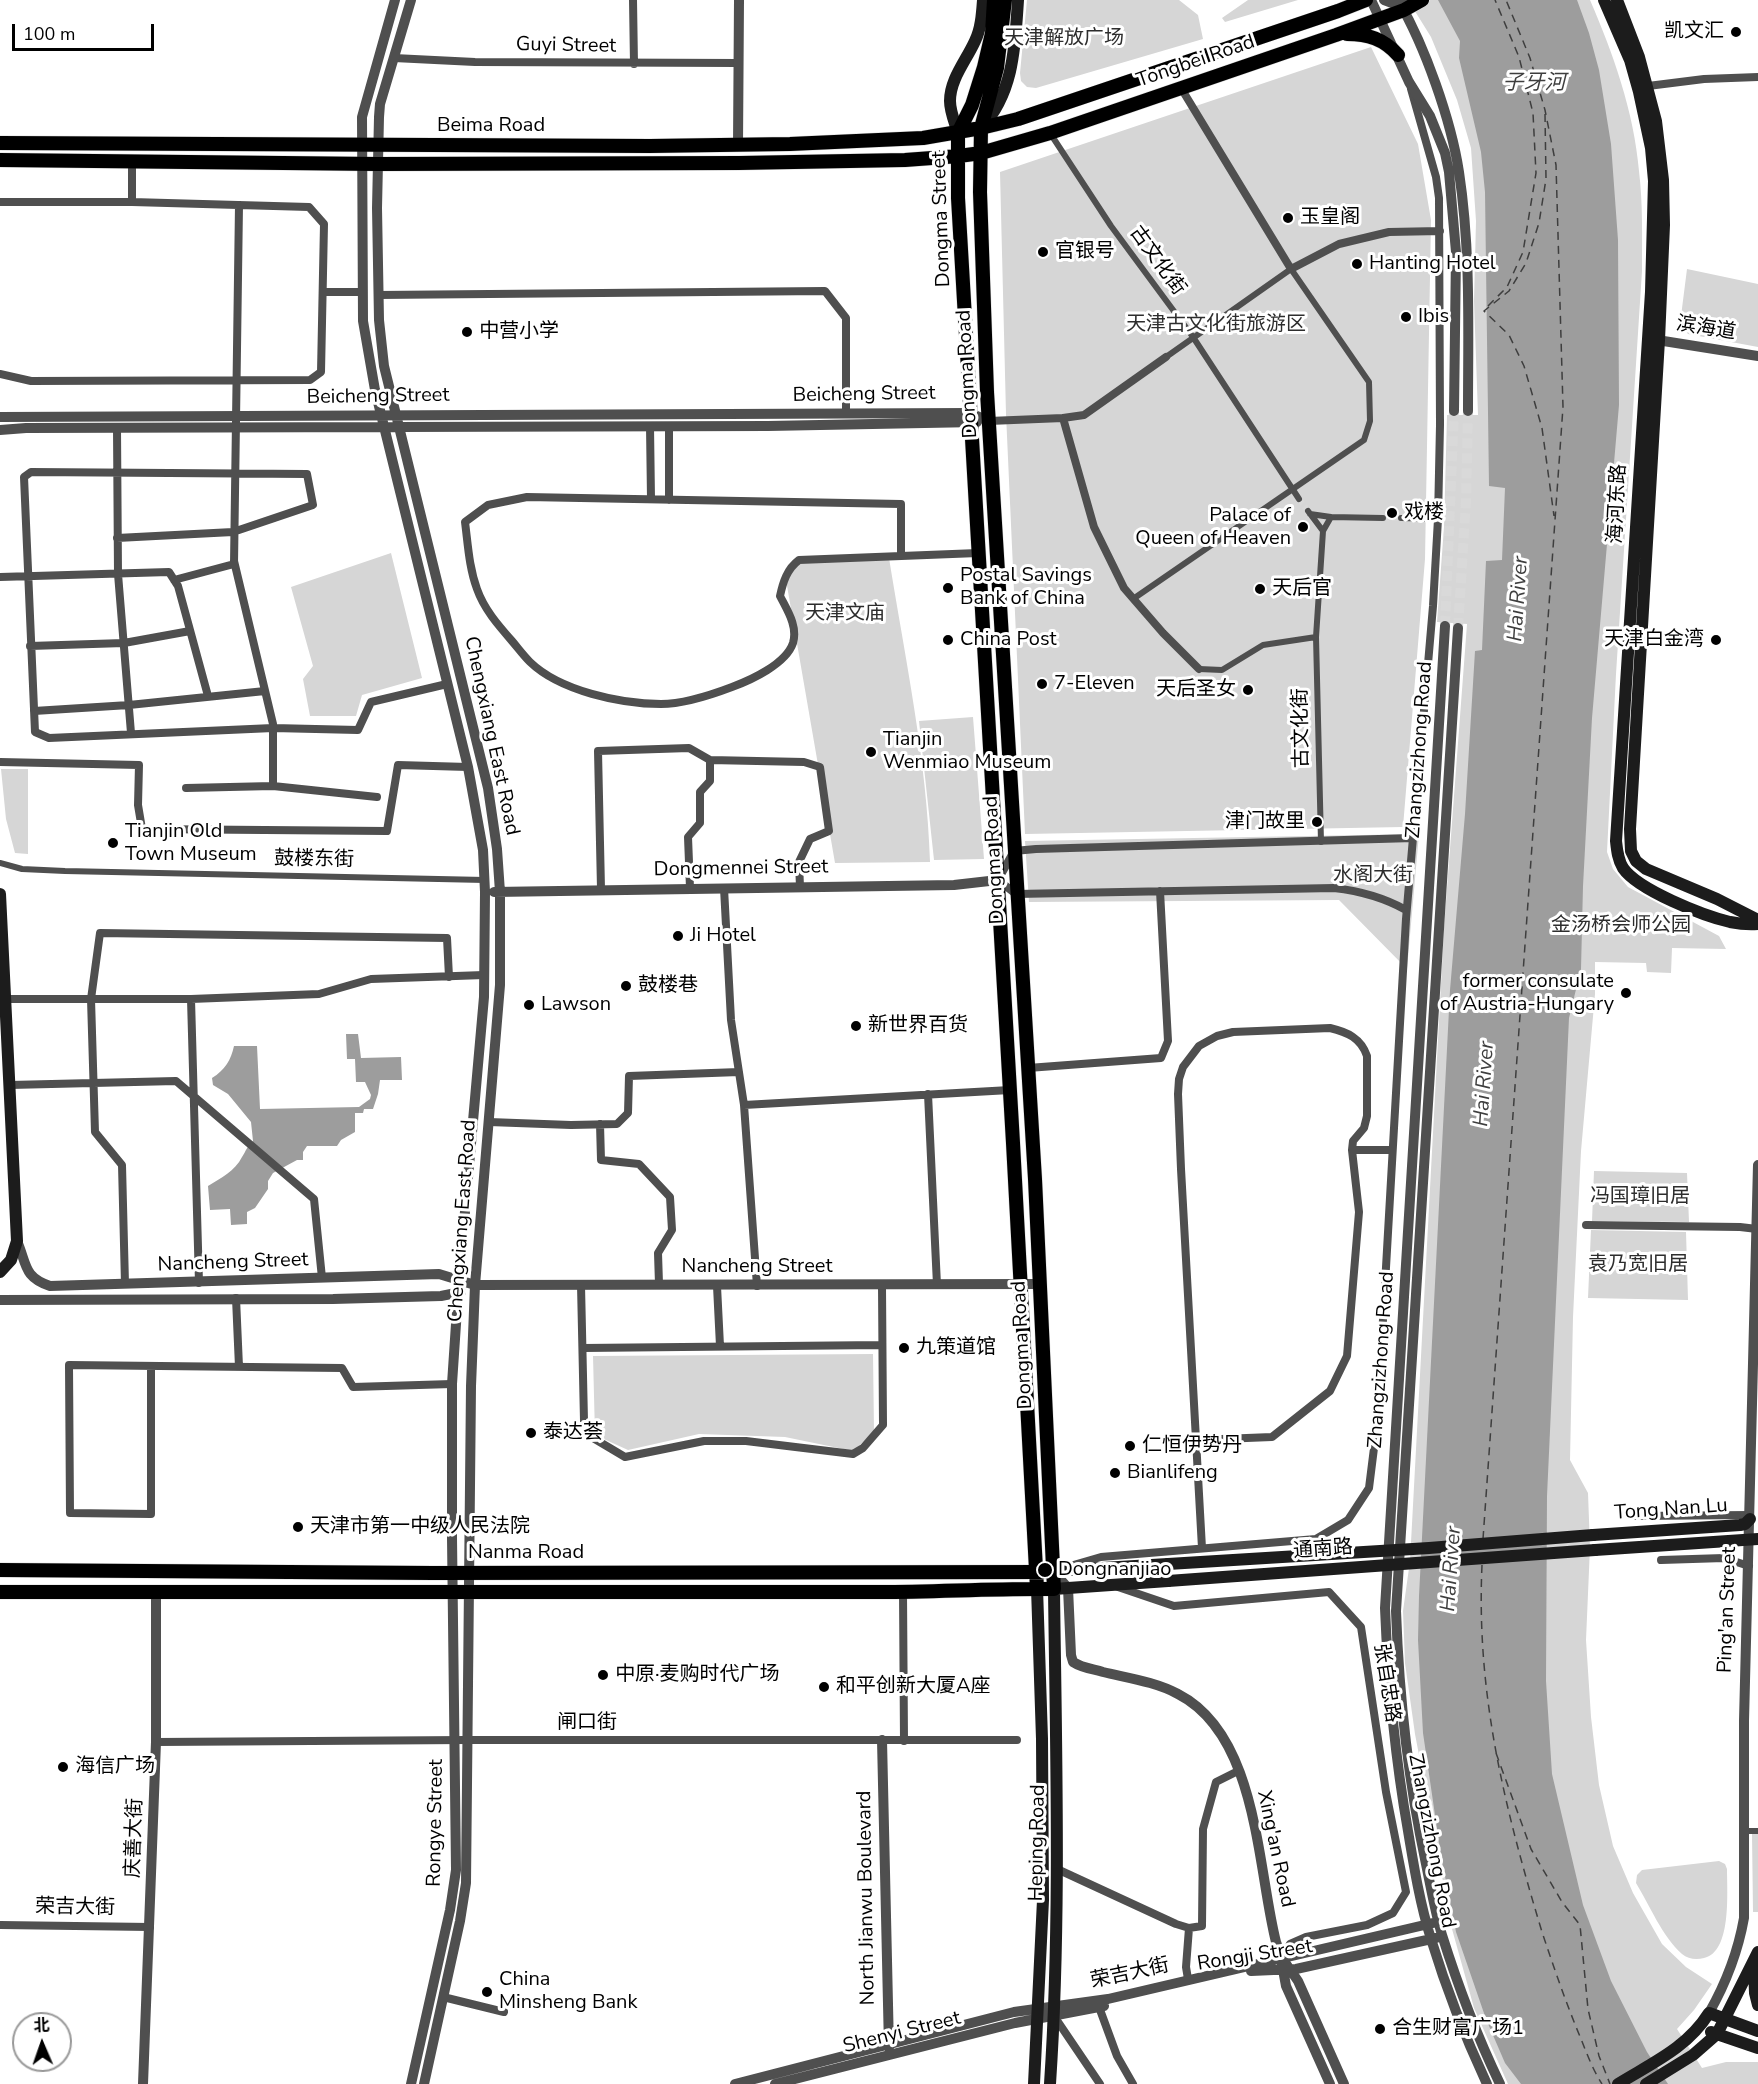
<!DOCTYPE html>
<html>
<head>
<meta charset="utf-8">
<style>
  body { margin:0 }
  #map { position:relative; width:1758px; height:2084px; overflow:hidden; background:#fff; font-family:"Nunito Sans","Noto Sans SC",sans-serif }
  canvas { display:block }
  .north { position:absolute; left:12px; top:2012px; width:60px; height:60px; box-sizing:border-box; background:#fff; border:2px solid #999; border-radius:50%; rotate:358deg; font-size:16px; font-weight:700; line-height:24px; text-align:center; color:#000 }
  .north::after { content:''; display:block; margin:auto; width:21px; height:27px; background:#000; clip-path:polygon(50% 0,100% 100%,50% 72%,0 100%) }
  .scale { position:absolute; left:12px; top:24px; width:142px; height:27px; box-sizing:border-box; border:3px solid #000; border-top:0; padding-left:8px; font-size:18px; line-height:21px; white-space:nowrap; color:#000; -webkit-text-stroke:4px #fff; paint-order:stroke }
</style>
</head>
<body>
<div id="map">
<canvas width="1758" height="2084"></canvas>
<div class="north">北</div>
<div class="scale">100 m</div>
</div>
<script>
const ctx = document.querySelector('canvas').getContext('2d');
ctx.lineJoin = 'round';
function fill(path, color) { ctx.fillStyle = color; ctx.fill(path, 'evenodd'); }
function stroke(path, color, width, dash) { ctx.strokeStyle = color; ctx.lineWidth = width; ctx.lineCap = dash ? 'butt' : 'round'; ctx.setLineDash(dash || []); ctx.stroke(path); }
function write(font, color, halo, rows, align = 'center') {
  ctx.font = font + ' "Nunito Sans","Noto Sans SC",sans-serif'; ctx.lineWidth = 6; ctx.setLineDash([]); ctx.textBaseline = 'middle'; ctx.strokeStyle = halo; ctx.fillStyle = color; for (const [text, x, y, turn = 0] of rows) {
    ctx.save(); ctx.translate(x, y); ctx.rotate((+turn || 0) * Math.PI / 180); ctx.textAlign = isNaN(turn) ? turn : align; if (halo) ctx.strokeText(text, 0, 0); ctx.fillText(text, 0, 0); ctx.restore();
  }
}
const green = new Path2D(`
  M1027,0H1179L1198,15L1203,39L1036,88L1027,87L1021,81L1020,73Z
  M1248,0H1298L1225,22L1222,18Z
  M1408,0H1590C1613,53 1634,112 1639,171C1643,204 1642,238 1642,271L1616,674L1607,852L1613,869L1628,887L1719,936L1726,949L1672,948L1671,973L1647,972L1646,963L1595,962V994L1581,1151L1573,1317L1570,1460L1588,1493L1590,1547L1586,1640L1591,1717L1599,1785L1613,1846L1633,1893L1662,1944L1686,1967L1712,1984L1694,2010L1677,2029L1702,2068L1726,2062H1758V2084H1508L1474,2008L1452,1929L1415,1734L1405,1663L1403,1611L1410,1561L1444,928L1467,624L1437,622L1444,527L1447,415H1478L1474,301L1476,221L1471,148L1457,100L1431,37Z
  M1371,47L1418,144L1431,220L1425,559L1403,827L1025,834L1006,414L1000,172Z
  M1687,269L1758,284V347L1688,334L1680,324Z
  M391,553L422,678L362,695L356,716H310L303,679L313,666L291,587Z
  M889,558C905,658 927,760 930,862L835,863L786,580L801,561Z
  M973,717L984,859L934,860L919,721Z
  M1,769H28V854L15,853L6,819Z
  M1419,834L1407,969L1339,900L1029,902L1025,841Z
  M1594,1171L1687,1173L1689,1222L1592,1221Z
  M1591,1230L1686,1232L1688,1300L1588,1298Z
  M873,1354L874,1432L853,1451L785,1437L699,1434L628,1450L595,1435L593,1356Z
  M1752,1834H1758V1912H1753Z
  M1719,1861L1725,1864L1727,1869C1727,1892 1732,1952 1704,1958C1696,1960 1688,1959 1682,1954C1662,1936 1650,1906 1636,1883L1637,1875L1642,1870Z`);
const water = new Path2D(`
  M1438,0H1577L1589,33L1599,70L1611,144L1618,240L1619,405L1592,718L1583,886L1581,969L1569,1018L1547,1496L1546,1681L1552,1774L1583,1905L1611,1981L1647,2052L1668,2084H1521L1505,2063L1486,2019L1456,1932L1441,1856L1423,1733L1418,1640L1419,1596L1450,990L1465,814L1475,651L1482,650L1486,561L1502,560L1505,488L1489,486L1485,192L1481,152L1459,58L1460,41Z
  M346,1034H358L361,1058L401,1057L402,1080H380L378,1094L373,1109H364L363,1113H355V1132L341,1140L337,1146H307L303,1152V1160H297L273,1173L268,1181V1189L255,1208L247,1212V1224L231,1225L230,1209L210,1210L208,1186C221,1178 235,1171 242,1157C246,1151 247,1146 253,1141L251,1122L228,1094L213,1085L212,1078C225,1070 231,1060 234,1046H257L260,1109L359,1107L370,1099L371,1095L365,1082H356L355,1059H347Z`);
const ferry = new Path2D(`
  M1545,114L1546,179L1539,223L1526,263L1509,291L1484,311L1509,335L1524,366L1542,428L1554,516
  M1488,306L1507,287L1523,252L1536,173L1533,113L1519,57L1495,0
  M1483,1539L1563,407L1556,165L1545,110L1530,58L1506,0
  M1482,1565C1476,1695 1505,1809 1542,1932C1554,1968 1566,2003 1581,2039C1587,2054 1593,2070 1602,2084
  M1496,1753L1531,1849L1562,1902L1580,1925L1588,2009L1599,2056L1610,2084`);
const pedestrianTunnel = new Path2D(`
  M1299,499L1308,511
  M1383,518H1401`);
const tertiaryTunnel = new Path2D(`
  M1445,626L1454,411
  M1458,628L1466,501L1468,411`);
const pedestrian = new Path2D(`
  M1050,133L1111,226L1193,337L1299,499
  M1308,511L1323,531L1316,637L1321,842
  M1310,514L1331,517
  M1401,518L1438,519
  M1323,531L1331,517L1383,518
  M1133,599L1364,440L1370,421L1369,382L1291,269L1166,357
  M1199,669L1222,670L1263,645L1316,637
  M0,863L22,869L65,871L485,880
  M1744,1831H1758`);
const minor = new Path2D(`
  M633,0L634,64
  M394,58L475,62L738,63
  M1648,86L1704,79L1758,77
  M1181,88L1291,269L1339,244L1389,232L1440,231
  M0,202H132L309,207L324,224L321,372L310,380L31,381L0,374
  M132,202V161
  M323,292H362
  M378,295L825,291L846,318V413
  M1063,418L1084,415L1166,357
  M989,421L1063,418L1094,527L1124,588L1163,633L1199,669
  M650,426L651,499
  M669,426V500
  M117,428L118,574L131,733
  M117,538L233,532L313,505L307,474L31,472L24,477L35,732L49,738L273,728L358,730L371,702L447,684
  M901,555V504L527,497L488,505L465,522C468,545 469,567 477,589C484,609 498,625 512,641C518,648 523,655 530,662C560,691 621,704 661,704C684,704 711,695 732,687C751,680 786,664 793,643C798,626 787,610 780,596C783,582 787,569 799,560L978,553
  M234,561L273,724V786
  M0,577L169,572L178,586L208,696
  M174,580L234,564L239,205
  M30,646L124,643L190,631
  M34,711L129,705L265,691
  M0,762L139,765L138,805L142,829L387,831L398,765L468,767
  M186,788L273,786L377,797
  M690,888L688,837L700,823V792L710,781V760
  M724,888L731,1020L744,1105L757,1286
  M601,889L598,751L689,748L710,760L804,762L820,767L829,831L810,839L799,862L800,887
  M1406,910C1383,897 1360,891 1334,888L1016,894L998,880L1014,851L1036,849L1413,838
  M5,999H191L319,994L371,979L484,975
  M191,999L199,1283
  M1028,1068L1161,1058L1168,1041L1160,891
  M10,1085L176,1081L314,1199L322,1278
  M928,1094L937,1285
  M744,1105L1010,1090
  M489,1122L571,1125L617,1124L628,1113L629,1076L739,1072
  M600,1124L601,1160L639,1164L670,1197L672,1230L658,1253L659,1284
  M1352,1150H1391
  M1586,1225L1740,1227L1757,1229
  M125,1284L122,1165L95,1132L91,999L100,933L447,938L449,977
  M581,1285L584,1421L588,1435L625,1457L704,1441H746L853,1454L863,1448L883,1425L882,1286
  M717,1286L720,1346
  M236,1298L239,1367
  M583,1348L882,1345
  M151,1367V1514L70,1513L69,1365L342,1368L353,1387L452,1384
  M1196,1440L1272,1437L1330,1391L1347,1356L1359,1212L1352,1150L1353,1141L1364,1128L1367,1116V1056C1361,1038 1347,1032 1330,1028L1233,1032L1217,1036L1199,1046L1183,1067L1179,1079L1178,1094L1181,1169L1202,1548
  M1635,1516L1750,1515
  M1661,1560L1724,1558L1749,1566
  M1070,1566L1101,1557L1316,1539L1348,1520L1369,1488L1377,1424L1406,919L1433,606L1438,519L1440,425L1439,198L1436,177L1411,89
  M1118,1587L1174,1606L1329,1592L1361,1627L1386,1792L1406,1892L1393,1913L1367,1925L1306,1937L1290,1944L1282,1958
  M903,1592L904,1741
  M156,1742L467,1740H1017
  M1057,1869L1176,1924L1189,1928L1202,1926L1203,1829L1216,1782L1238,1771
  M0,1925L150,1927
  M1188,1979L1186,1967L1189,1928
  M443,1997L504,2012
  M1099,2007L1117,2056L1133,2084
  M1054,2016L1100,2084`);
const tertiary = new Path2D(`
  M395,0L362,117L363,321L375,390L468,767L483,850L485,892L484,997L459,1279L452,1384V1538L456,1870L450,1910L411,2084
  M411,0L380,104L379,117L377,208L379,320L384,366L488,788L497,849L500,892V985L475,1285L471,1386L466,1883L460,1921L424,2084
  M1371,0L1409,82L1430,116L1445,153L1449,172L1456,252L1454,411
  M1384,0L1392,3H1404
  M1398,0C1425,46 1451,120 1459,172C1471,251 1468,332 1468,411
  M738,145L739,0
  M1651,339L1758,356
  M0,417L970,413L989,421
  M0,430L26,428L768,426L977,422
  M1445,626L1385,1608C1388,1683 1395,1757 1408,1831C1414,1867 1420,1904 1431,1939C1446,1988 1465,2037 1487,2084
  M1458,628L1396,1611C1399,1696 1408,1780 1426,1864C1431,1888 1435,1912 1442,1935C1458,1986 1477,2036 1500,2084
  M494,892L954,885L998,880
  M17,1241C27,1264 23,1277 50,1286L439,1274L475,1285L1039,1284
  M0,1300L333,1299L441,1296L461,1292
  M1053,1571L1068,1588L1071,1655L1073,1662C1082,1668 1093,1669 1103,1672C1128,1678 1156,1682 1178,1694C1258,1735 1257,1867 1276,1942L1282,1958L1298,1981L1344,2084
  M882,1740L889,2048
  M1282,1964L1286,1986L1330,2084
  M1251,1971L1296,1969L1436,1938
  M1709,2013C1726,1983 1738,1952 1744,1918V1721L1758,1165
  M143,2084L156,1742V1593
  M735,2084L1014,2012L1108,1999L1433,1923
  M775,2084L1015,2023L1104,2006`);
const secondary = new Path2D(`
  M1604,0L1630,60L1639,92L1651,148L1654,181L1651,292L1616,841C1617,851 1618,860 1623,868C1638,890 1704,916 1730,922C1740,924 1749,925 1758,924
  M1617,0L1639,57L1656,121L1663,180L1664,225L1659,340L1630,829L1631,851L1636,861L1646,869L1717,899L1758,920
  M981,128C1014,93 1015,46 1018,0
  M958,133C955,123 950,112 950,101C950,79 966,61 975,41C981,29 982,14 983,0
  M0,894L17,1241L11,1260L0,1272
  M1593,1535L1740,1525L1745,1524L1750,1519
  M1595,1550L1758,1539
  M1053,1571L1168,1564
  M1754,1967L1755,1993L1758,2005
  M1711,2032L1758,2048
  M1034,2084L1043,1900L1042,1739L1037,1588
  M1050,2084C1061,1919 1056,1754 1054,1589L1168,1581
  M1618,2084C1652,2063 1687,2048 1709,2013L1758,2031
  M1646,2084L1693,2055L1717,2034L1758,1952`);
const primary = new Path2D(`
  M994,0L992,33L984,67L972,105L958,133V198L1013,1143L1037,1588
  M1347,34C1368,34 1384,39 1398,55
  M0,143L650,146L790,144L923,138L981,128L1018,119L1338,11L1366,0
  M0,160L377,164L739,163L905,160L959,156L981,153L1050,133L1336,35L1404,10L1422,0
  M0,1570L433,1573L1045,1572
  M0,1592C293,1594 586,1593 880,1592C938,1592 996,1588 1054,1589L1035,1179L987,392L980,192L981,128L997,68L1005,0`);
const secondaryBridge = new Path2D(`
  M1168,1564L1429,1548L1593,1535
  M1168,1581L1595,1550`);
const markers = [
  [1736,32,6,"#000"],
  [1288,218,6,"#000"],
  [1043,252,6,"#000"],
  [1357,264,6,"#000"],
  [1406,317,6,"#000"],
  [467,332,6,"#000"],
  [1392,513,6,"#000"],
  [1303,527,6,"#000"],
  [948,588,6,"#000"],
  [1260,589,6,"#000"],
  [948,640,6,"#000"],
  [1716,640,6,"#000"],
  [1042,684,6,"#000"],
  [1248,690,6,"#000"],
  [871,752,6,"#000"],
  [1317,822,6,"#000"],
  [113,843,6,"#000"],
  [678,936,6,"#000"],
  [626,986,6,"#000"],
  [1626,993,6,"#000"],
  [529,1005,6,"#000"],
  [856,1026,6,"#000"],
  [904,1348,6,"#000"],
  [531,1433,6,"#000"],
  [1130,1446,6,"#000"],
  [1115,1473,6,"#000"],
  [298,1527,6,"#000"],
  [1045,1570,8,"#000"],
  [603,1675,6,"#000"],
  [824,1687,6,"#000"],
  [63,1767,6,"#000"],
  [487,1992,6,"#000"],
  [1380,2029,6,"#000"]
];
const poiNames = [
  ["凯文汇",1724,32,"right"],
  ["玉皇阁",1300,218],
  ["官银号",1055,252],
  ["Hanting Hotel",1369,264],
  ["Ibis",1418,317],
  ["中营小学",479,332],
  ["戏楼",1404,513],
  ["Palace of",1291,516,"right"],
  ["Queen of Heaven",1291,539,"right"],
  ["Postal Savings",960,576],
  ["Bank of China",960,599],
  ["天后官",1272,589],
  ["China Post",960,640],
  ["天津白金湾",1704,640,"right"],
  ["7-Eleven",1054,684],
  ["天后圣女",1236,690,"right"],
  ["Tianjin",883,740],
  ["Wenmiao Museum",883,763],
  ["津门故里",1305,822,"right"],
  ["Tianjin Old",125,832],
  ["Town Museum",125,855],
  ["Ji Hotel",690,936],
  ["former consulate",1614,982,"right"],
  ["of Austria-Hungary",1614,1005,"right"],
  ["鼓楼巷",638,986],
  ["Lawson",541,1005],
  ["新世界百货",868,1026],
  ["九策道馆",916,1348],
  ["泰达荟",543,1433],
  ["仁恒伊势丹",1142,1446],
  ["Bianlifeng",1127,1473],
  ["天津市第一中级人民法院",310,1527],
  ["Dongnanjiao",1058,1570],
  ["中原·麦购时代广场",615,1675],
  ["和平创新大厦A座",836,1687],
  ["海信广场",75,1767],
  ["China",499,1980],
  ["Minsheng Bank",499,2003],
  ["合生财富广场1",1392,2029]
];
const parkNames = [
  ["天津解放广场",1064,39],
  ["天津古文化街旅游区",1216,325],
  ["天津文庙",845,614],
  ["水阁大街",1373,876],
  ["金汤桥会师公园",1621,926],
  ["冯国璋旧居",1640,1197],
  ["袁乃宽旧居",1638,1265]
];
const streetNames = [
  ["Guyi Street",566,46,1],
  ["Tongbei Road",1196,62,-19],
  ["Beima Road",491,126],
  ["Dongma Street",942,219,-92],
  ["古文化街",1157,261,54],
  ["滨海道",1706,329,9],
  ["Dongma Road",968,374,-93],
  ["Beicheng Street",864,395,-1],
  ["Beicheng Street",378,397,-1],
  ["海河东路",1618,504,-87],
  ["古文化街",1302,728,-91],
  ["Chengxiang East Road",491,736,78],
  ["Zhangzizhong Road",1420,750,-86],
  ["鼓楼东街",314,860,1],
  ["Dongma Road",995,860,-93],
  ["Dongmennei Street",741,869,-1],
  ["Chengxiang East Road",463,1221,-86],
  ["Nancheng Street",233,1263,-2],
  ["Nancheng Street",757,1267],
  ["Dongma Road",1023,1345,-93],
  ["Zhangzizhong Road",1382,1360,-86],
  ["Tong Nan Lu",1671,1510,-4],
  ["通南路",1323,1550,-4],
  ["Nanma Road",526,1553],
  ["Ping'an Street",1728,1610,-88],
  ["张自忠路",1386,1683,81],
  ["闸口街",587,1723],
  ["Rongye Street",436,1823,-89],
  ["庆善大街",135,1838,-88],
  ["Zhangzizhong Road",1431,1841,79],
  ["Heping Road",1038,1843,-89],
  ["Xing'an Road",1275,1849,78],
  ["North Jianwu Boulevard",867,1898,-91],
  ["荣吉大街",75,1908,1],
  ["Rongji Street",1255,1956,-9],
  ["荣吉大街",1130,1974,-12],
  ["Shenyi Street",902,2033,-14]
];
const waterNames = [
  ["子牙河",1534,84],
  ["Hai River",1519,599,-86],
  ["Hai River",1485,1084,-86],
  ["Hai River",1452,1569,-86]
];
fill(green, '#d6d6d6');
fill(water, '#9d9d9d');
stroke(ferry, '#3e3e3e', 1.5, [8, 6]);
stroke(pedestrianTunnel, '#d9d9d9', 6, [6, 3]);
stroke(tertiaryTunnel, '#d9d9d9', 10, [10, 5]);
stroke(primary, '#dbdbdb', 15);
stroke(pedestrian, '#4f4f4f', 6);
stroke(minor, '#4f4f4f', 8);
stroke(tertiary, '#4f4f4f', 10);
stroke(secondary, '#1c1c1c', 12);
stroke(primary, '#000', 14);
stroke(secondaryBridge, '#1c1c1c', 12);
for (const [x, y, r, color] of markers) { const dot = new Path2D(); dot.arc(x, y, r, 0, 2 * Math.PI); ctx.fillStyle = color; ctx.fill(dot); stroke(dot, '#fff', 2); }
write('20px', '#000', '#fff', poiNames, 'left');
write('20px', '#2d2d2d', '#fff', parkNames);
write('20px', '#000', '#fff', streetNames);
write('italic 21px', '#3e3e3e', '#fff', waterNames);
</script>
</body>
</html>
